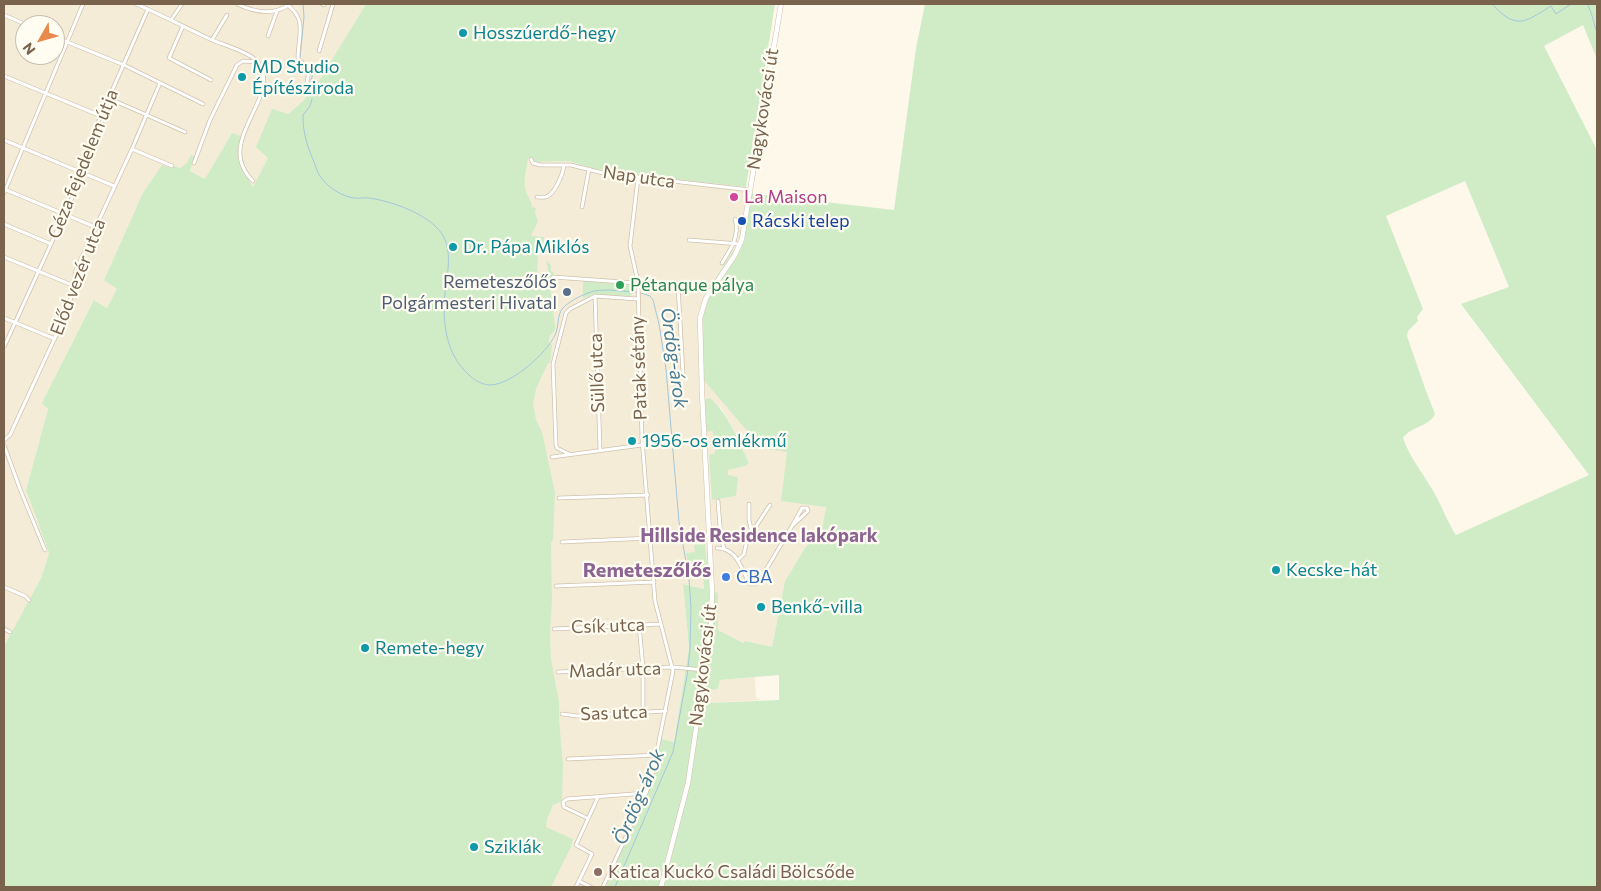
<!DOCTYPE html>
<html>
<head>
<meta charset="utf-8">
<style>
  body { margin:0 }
  #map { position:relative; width:1601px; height:891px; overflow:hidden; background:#fdf8ea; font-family:Commissioner,sans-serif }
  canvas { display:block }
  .frame { position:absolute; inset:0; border:5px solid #79634c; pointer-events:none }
  .north { position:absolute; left:15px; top:15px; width:50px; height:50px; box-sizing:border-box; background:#fffcf1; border:1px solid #c9bfaf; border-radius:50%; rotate:232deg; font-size:14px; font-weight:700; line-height:20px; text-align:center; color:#79634c }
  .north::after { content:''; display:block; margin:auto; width:18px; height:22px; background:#e8894e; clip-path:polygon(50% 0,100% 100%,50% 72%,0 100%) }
</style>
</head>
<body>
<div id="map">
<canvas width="1601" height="891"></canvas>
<div class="frame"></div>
<div class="north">N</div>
</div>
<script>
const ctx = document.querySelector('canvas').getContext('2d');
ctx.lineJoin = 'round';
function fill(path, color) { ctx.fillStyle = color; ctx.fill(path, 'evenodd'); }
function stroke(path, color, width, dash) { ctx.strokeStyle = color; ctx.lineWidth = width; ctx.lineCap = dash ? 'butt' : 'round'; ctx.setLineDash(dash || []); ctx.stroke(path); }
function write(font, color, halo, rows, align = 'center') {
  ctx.font = font + ' Commissioner,sans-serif'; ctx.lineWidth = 4.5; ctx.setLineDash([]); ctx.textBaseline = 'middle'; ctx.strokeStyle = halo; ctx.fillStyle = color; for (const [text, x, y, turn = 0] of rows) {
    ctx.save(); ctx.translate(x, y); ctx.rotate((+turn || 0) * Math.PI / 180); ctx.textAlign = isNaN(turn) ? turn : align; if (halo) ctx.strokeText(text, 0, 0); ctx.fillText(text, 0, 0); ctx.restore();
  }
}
const residential = new Path2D(`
  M4,4H366L312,92L310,91L303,101L288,114L269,159L253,188L243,163L205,179L190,171L195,157L179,169L104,279L118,289L107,308L95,300L48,409L26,490L49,553L41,578L4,646ZM25,25H55V55H25Z
  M528,158L534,162L569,161L595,169L639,175L746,187L748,193L738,243L708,290L787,452L826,507L822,528L805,548L785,581L772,647L743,643L717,630L718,594L710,590L705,544L702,569L704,589L683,584L689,648L674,742L661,740L659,763L606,887H550L545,827L546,819L553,805L547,462L526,427L519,231ZM720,406L731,425L749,463L745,466L728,470V475L736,496L712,500L715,453L713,430Z
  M755,677L756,698L761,700L706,703L704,690L718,689L720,680Z`);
const green = new Path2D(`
  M366,4H775L746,187L639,175L595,169L569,161L534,162L528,159C527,168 524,179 525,188C526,195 532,200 532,207L536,208L535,213L538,221L531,236L544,237L543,249H538L537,288H544C549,276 549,273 546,260L551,265V271L554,273L550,285L555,326V330L549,337V343L552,345L550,363H548L536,389L533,404L536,420L542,432L555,493L553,540L551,543L552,601L550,632L551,659L559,702V718L563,766L562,801L553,805L547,819L546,827L573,839L571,847L551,887H4V646L41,578L49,553L26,490L48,409L42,403L94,300L107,308L117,289L104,280L143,193L162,165L172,168L174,166L180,168L187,163L191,155L195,157L190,171L205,179L232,133L241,136C239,154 244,172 253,187L268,158L256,147L272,109L288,114L303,101L310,91L312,92Z
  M925,4H1597V59L1583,25L1544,46L1597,150V887H606L659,763L661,739L674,742L689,648L683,584L704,589L702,569L688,563L686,553L695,552L694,545L705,544L710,590L718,593V630L743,643L745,641L772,647L785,581L805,548L822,528L826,507L781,501L787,452L762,448L700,376V316L702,304L708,290L738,243L748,193L894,210L916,48ZM1465,181L1509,287L1461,304L1589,475L1456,535C1448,523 1443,509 1436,496C1426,477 1410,459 1403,438C1411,426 1429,427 1435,414L1426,391L1407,336L1408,331L1418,321L1417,317L1423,309L1386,216ZM779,675V700L706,703L705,691L718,689L720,680Z
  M583,281L634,286V292L630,296L593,294L583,299Z
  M710,398C729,415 738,440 749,463L745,466L728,470V475L738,477L736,496L712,500L709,455L715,453L713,431L706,432L703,400Z`);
const stream = new Path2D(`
  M303,4L304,17L300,58L312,69L313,73L311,81L313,95
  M1492,4C1516,30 1524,23 1551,6L1556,14L1571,4
  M1587,4C1591,8 1594,25 1597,33
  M312,99L310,106L303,115C303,134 307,145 314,162C316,167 317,172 320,176C327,187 341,196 354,198C359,199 364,197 369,198C391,201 429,214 442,234C453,251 447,275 445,293C442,322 446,354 468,374C474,380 482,385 491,385C512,384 547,353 555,335C559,327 557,316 562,309C568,302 580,296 588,293C602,287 622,292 637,292
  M615,887L673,752L687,676L690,649L691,608L689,579L679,522L666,369L659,324L653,300L650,296L641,293`);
const street = new Path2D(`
  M136,4C162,15 186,28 212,40C224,45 249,52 257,61C286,96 211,140 253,181
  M237,4C254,12 274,16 290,4
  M286,4C308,19 298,36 298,58L309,71L307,82L310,91
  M322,4L324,5
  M4,15L27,25
  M171,20L182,4
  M183,26L169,58L211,80
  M268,36L277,11
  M55,37L124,65L203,104
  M212,40L227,15
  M319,51L333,4
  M4,76L101,116
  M108,98L185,132
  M4,140L114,186
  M132,149L172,166
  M531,159L533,163L540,165H571L603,173L750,190
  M194,163L210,120L237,65L243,61L257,62
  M4,189L95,227
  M4,193L83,4
  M537,197C538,197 545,198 546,197C555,194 563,174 564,165
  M582,207L589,169
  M4,224L51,244
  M689,240L740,244
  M4,257L72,285
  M722,263C731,249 740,236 735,219
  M553,277L678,286L711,291
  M678,286L683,374
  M595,296L600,450
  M4,318L55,339
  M4,347L81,178L82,159L148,9
  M4,440L10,435L64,318L70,301L76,270L132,149L160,83
  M4,445L20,489L45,550
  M569,454L557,448L556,445L553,364L566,313L570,309L595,296L637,299
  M552,457L642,445
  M559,498L648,495
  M718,501L721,539L724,548
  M749,504V520L752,533
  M562,542L651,538
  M717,548C736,548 741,567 748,581L750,584H755L760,580L792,526L808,511L807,508H802L792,526
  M738,560L744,554L747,540L770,505
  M556,586L654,582
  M4,587L25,596L29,600
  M639,625L643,668V712
  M4,629L10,632
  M554,629L661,624
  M558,672L673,667L704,670
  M562,714L577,716L666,711
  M568,759L658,755
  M587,818L564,807L563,802L567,799L646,793
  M579,881L591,887
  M576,887L592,854L576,845L598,797
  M603,887L646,793L652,776L673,671L655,601L642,439L638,282L630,246L638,178`);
const secondary = new Path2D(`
  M661,887L688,783L711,627L712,592L702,393L700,318L706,298L735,255L742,239L781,4`);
const markers = [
  [463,33,5,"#0f9aa8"],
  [242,77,5,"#0f9aa8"],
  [734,197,5,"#d1479c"],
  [742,221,5,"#1a4fb4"],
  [453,247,5,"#0f9aa8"],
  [620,285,5,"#2e9e5b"],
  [567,292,5,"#5c6f8a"],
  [632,441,5,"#0f9aa8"],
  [1276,570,5,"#0f9aa8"],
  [726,577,5,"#3f7fe0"],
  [761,607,5,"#0f9aa8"],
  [365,648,5,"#0f9aa8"],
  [474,847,5,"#0f9aa8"],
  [598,872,5,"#8d6e63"]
];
const cultureNames = [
  ["Hosszúerdő-hegy",473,33],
  ["MD Studio",252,67],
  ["Építésziroda",252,88],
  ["Dr. Pápa Miklós",463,247],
  ["1956-os emlékmű",642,441],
  ["Kecske-hát",1286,570],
  ["Benkő-villa",771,607],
  ["Remete-hegy",375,648],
  ["Sziklák",484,847]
];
const streetNames = [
  ["Nagykovácsi út",763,109,-81],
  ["Géza fejedelem útja",83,164,-68],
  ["Nap utca",639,177,8],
  ["Előd vezér utca",78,277,-69],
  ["Patak sétány",639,368,-92],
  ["Süllő utca",597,373,-92],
  ["Csík utca",608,626,-2],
  ["Nagykovácsi út",703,665,-83],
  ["Madár utca",615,670,-2],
  ["Sas utca",614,713,-2]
];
const hotelNames = [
  ["La Maison",744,197]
];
const transitNames = [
  ["Rácski telep",752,221]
];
const serviceNames = [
  ["Remeteszőlős",557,282],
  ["Polgármesteri Hivatal",557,303]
];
const leisureNames = [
  ["Pétanque pálya",630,285]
];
const shopNames = [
  ["CBA",736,577]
];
const educationNames = [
  ["Katica Kuckó Családi Bölcsőde",608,872]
];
const waterNames = [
  ["Ördög-árok",674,358,82],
  ["Ördög-árok",639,797,-67]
];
const neighbourhoodNames = [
  ["Hillside Residence lakópark",759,536]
];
const quarterNames = [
  ["Remeteszőlős",647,570]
];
fill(residential, '#f5ecd8');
fill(green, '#d0ecc7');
stroke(stream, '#a3c8da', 1);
stroke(street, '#d0c2ae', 4.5);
stroke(secondary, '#d3c4ac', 5.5);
stroke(street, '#fff', 3);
stroke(secondary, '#fff', 4.5);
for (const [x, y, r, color] of markers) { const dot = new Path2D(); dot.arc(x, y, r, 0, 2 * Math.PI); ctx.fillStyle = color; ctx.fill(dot); stroke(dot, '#fffcf1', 2); }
write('18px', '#0d838f', '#fffcf1', cultureNames, 'left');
write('18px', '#79634c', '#fffcf1', streetNames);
write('18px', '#b23c85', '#fffcf1', hotelNames, 'left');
write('18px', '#164399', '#fffcf1', transitNames, 'left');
write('18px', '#4e5e75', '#fffcf1', serviceNames, 'right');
write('18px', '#27864d', '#fffcf1', leisureNames, 'left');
write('18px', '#366cbe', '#fffcf1', shopNames, 'left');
write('18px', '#785e54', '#fffcf1', educationNames, 'left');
write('italic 19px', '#487b94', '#fffcf1', waterNames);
write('bold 19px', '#8c6494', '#fffcf1', neighbourhoodNames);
write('bold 20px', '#8c6494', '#fffcf1', quarterNames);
</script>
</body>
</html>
